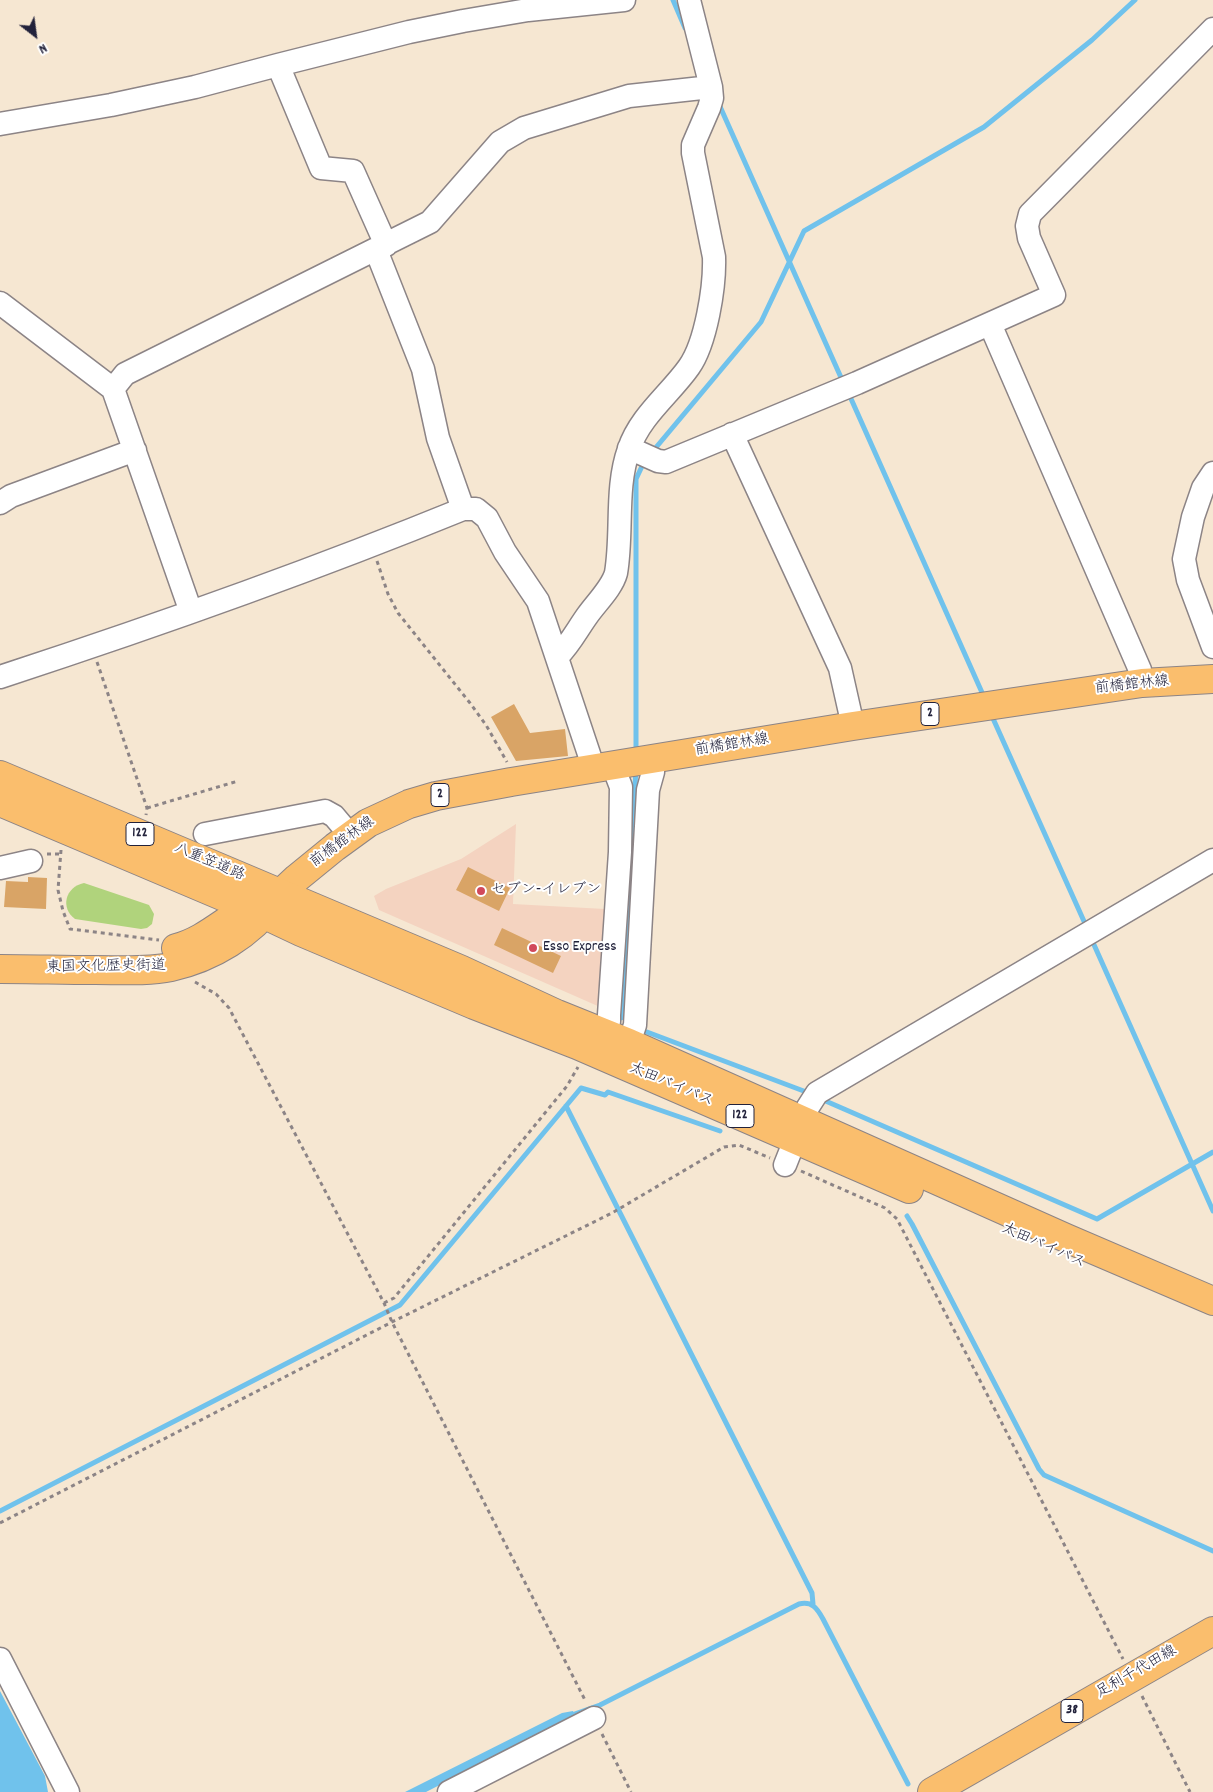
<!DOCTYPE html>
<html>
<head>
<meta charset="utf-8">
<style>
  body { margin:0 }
  #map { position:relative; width:1213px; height:1792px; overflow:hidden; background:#f6e7d2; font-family:Dekko,sans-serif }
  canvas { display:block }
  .north { position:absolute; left:10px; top:10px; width:50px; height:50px; -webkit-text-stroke:4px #fff; paint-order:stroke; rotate:150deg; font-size:14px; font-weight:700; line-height:20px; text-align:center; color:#22223b }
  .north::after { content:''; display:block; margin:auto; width:18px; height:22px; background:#22223b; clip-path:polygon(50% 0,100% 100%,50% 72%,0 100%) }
</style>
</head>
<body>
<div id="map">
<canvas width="1213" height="1792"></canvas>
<div class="north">N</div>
</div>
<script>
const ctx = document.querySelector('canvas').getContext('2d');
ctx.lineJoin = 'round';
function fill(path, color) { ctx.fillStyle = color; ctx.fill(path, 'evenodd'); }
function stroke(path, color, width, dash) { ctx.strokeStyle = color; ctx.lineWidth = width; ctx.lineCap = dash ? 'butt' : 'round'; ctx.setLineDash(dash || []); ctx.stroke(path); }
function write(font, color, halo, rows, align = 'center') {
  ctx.font = font + ' Dekko,"Klee One",sans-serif'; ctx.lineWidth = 4; ctx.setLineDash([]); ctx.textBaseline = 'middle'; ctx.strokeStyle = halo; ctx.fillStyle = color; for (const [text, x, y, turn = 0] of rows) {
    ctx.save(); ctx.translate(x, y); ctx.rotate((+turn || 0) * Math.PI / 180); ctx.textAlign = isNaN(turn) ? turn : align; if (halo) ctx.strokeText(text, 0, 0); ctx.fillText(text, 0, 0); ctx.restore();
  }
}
const built = new Path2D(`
  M516,824L513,904L605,909L600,1007L379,910L374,896L386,889L461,859Z`);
const green = new Path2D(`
  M84,883L149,905L154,914L152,924L147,928L141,929L75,919C60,908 65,887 84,883Z`);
const water = new Path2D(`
  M0,1691L45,1776L48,1792H0Z
  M573,1711L575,1715L567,1720L426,1792H405L562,1713Z`);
const stream = new Path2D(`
  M673,0L685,28
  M718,102L843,382
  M848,392L984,697
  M653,451L761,322L804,231L984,127L1092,40L1135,0
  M991,714L1087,928
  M636,753V479L644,462
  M1091,938L1213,1211
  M621,1018L636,769
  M647,1032L809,1093
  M821,1099L1097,1219L1213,1152
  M566,1106L812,1593L813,1604
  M907,1216L912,1224L1039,1469L1044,1475L1213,1551
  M0,1511L400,1305L581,1088L605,1095L608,1092L720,1131
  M569,1716L600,1705L799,1604C812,1601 817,1608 823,1619L908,1784`);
const building = new Path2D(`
  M514,704L530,733L565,729L568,756L516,761L491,717Z
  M468,867L510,888L499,911L456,890Z
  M28,877L47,878L46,909L4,907L6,881L28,882Z
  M502,928L561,956L553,973L494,945Z`);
const path = new Path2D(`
  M377,561L388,594L398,613L470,703L486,725L507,762
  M97,662L147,808L146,815
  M147,808L238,781
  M61,850L58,890L63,911L70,929L159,940
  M47,854H62
  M195,982L216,994L229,1008L384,1303L392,1322L586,1702
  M801,1171L885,1208L897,1219L1123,1659
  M384,1303L394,1298L567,1086L578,1067
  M0,1523L392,1322L612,1213L724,1147L739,1145L770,1158
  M1142,1696L1190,1792
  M602,1734L631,1792`);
const minor = new Path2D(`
  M278,65L321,168L353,171L386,245
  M0,124L111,105L195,87L278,65L409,32L463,21L528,10L624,0
  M376,250L423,369L438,438L463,509
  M0,303L113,389L191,612
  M990,324L1140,670L1142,683
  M113,389L125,374L430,222L500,142L524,128L629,96L711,87
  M732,434L840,668L853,726
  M629,448L658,461L666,462L857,383L1054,295L1029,238L1027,226L1030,214L1213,29
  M1213,473L1203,488L1193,517L1184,559L1188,580L1213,647
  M0,503L11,496L135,450
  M558,656C570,644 577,630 587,616C596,603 612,588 616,573C623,532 615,488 629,449C640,416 670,394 689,367C706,343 715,287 714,257L693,153V145L709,108L712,98L711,87L689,0
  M0,677C156,626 311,571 463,509H476L487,518L505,552L538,601L594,769
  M205,834L325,811L334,816L350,835
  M0,868L31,861
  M602,1031L609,1022V1015L620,852L621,787L613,766
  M629,1043L635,1025L648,790L653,772L652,759
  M785,1165L808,1107L817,1093L1213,860
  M0,1659L68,1792
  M449,1792L594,1718`);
const major = new Path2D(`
  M280,894L297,878L335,847L368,823L409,804L436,796L511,782L853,726L1142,683L1213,679
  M932,1792L1213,1631`);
const highway = new Path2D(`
  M0,775L462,970L557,1014L629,1043L1066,1238L1213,1301
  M0,802L248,907L301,932L474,1005L577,1045L909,1189
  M176,948C208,940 230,914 260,902
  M0,969C32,969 63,970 95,970C120,970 147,972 171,967C212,958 251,934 275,901`);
const markers = [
  [481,891,5,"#d1495b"],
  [533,948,5,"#d1495b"]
];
const shields = [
  [930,714,18],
  [440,795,18],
  [140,834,28],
  [740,1116,28],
  [1072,1711,22]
];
const shieldNames = [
  ["2",930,714],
  ["2",440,795],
  ["122",140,834],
  ["122",740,1116],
  ["38",1072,1711]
];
const streetNames = [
  ["前橋館林線",1132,686,-6],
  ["前橋館林線",732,746,-9],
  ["前橋館林線",343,843,-36],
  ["八重笠道路",209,863,23],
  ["東国文化歴史街道",106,968,-1],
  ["太田バイパス",671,1086,23],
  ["太田バイパス",1043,1247,24],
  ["足利千代田線",1137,1673,-30]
];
const poiNames = [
  ["セブン-イレブン",491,891],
  ["Esso Express",543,948]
];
fill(built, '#f4d3c0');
fill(green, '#b0d37c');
fill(water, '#70c2ec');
stroke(stream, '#70c2ec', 5);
fill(building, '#d9a466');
stroke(minor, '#8c8486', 25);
stroke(major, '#8c8486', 30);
stroke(highway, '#8c8486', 30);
stroke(path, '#8c8486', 3, [4, 4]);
stroke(minor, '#fff', 22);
stroke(major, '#fabe6d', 28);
stroke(highway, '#fabe6d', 28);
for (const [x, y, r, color] of markers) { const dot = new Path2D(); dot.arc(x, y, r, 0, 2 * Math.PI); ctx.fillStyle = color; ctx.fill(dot); stroke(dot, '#fff', 2); }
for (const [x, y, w] of shields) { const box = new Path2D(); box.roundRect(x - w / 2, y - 11.5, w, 23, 4); ctx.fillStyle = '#fff'; ctx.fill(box); stroke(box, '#22223b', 1); }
write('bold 14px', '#22223b', null, shieldNames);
write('15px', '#22223b', '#fff', streetNames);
write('15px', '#22223b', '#fff', poiNames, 'left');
</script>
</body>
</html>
